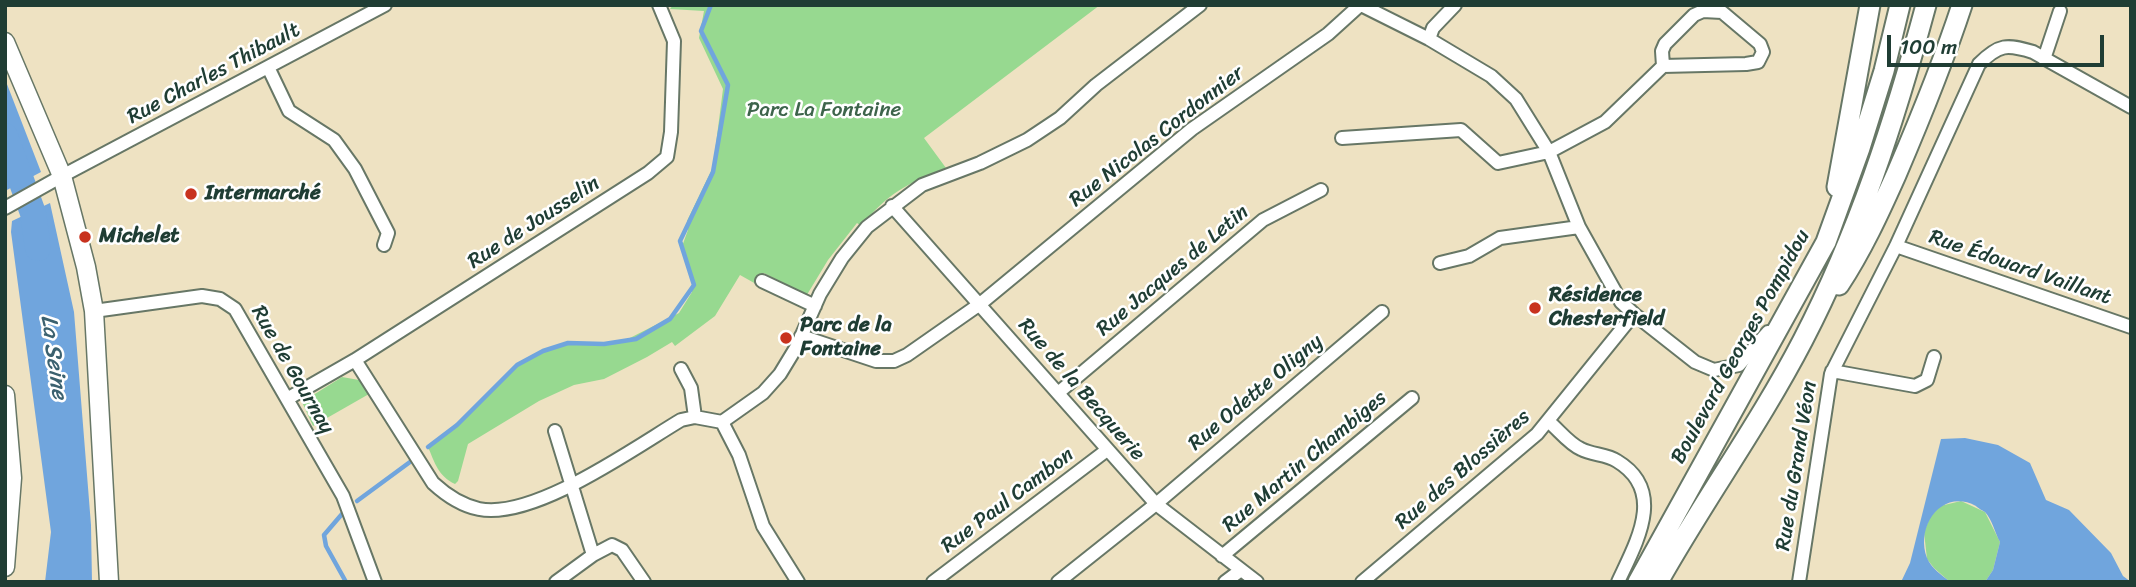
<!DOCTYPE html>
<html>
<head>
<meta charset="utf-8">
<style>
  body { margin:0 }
  #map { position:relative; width:2136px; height:587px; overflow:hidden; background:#eee2c2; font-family:Sriracha,sans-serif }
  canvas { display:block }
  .frame { position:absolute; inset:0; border:7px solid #1f3d34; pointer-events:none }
  .scale { position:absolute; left:1887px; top:35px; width:217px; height:32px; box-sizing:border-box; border:4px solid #1f3d34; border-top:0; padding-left:9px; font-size:21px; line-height:24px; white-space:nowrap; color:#1f3d34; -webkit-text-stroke:5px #fff; paint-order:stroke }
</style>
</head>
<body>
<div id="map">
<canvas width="2136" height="587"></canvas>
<div class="frame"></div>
<div class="scale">100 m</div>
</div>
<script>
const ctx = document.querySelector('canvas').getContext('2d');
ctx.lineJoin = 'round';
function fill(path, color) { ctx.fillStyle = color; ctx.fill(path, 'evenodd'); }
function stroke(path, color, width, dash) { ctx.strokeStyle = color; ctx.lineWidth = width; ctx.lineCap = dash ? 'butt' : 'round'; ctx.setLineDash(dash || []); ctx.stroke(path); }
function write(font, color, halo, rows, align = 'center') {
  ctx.font = font + ' Sriracha,sans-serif'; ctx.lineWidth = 5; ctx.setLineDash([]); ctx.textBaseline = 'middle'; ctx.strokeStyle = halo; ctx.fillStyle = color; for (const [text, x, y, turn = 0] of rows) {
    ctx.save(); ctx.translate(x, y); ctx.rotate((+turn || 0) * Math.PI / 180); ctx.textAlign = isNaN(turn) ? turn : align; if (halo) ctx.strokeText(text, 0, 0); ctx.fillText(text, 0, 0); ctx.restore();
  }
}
const green = new Path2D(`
  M673,5H1100L924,138L946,168C908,183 888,193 861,226L857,223L828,260L805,298L792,292L793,288L764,273L756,284L740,275L715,316L675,346L672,342L647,357L604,379L574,385L539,401L468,444L458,481L455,484C438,476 435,463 428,447L451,429L516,364L548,348L564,343L606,344L622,342L679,313L692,292V282L681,249L688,230L687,221L713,167L723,89L699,38L704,11L670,9Z
  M342,377L359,380L369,394L313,426L302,402Z
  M1961,501L1985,512L2000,542L1993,570L1985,582H1950L1934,568L1927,559L1924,532L1930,517L1940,506Z`);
const water = new Path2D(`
  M5,79L41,172L5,191Z
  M50,203L74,312L91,525L92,582H45L51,532L11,232L12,221Z
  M1965,438L1998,445L2030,463L2046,500L2069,510L2111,553L2123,576L2131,582H1985L1993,570L2000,542C1995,533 1992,519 1985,512C1985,512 1976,507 1976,506C1942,488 1915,526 1927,558C1931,568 1942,575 1950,582H1901L1910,563L1941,439Z`);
const stream = new Path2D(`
  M428,447L457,425L517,365L543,351L568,343L604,344L636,339L670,319L694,285L680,241L713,172L728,85L701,31L711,5
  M357,501L410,462
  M342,514L324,535L326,546L346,582`);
const river = new Path2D(`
  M5,136L33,213L38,248`);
const minor = new Path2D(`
  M1361,5L1429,39L1491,76L1516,99L1549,152L1579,227L1621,302L1634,314L1695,362L1714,370L1739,365L1768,332
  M1429,39L1433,28L1455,5
  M2044,59L2060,11
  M268,67L289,111L334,140L355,169L388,233L384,245
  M1342,138L1461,130L1498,163L1549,152L1605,122L1663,66L1746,64L1758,62L1763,52L1760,44L1722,12L1703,11L1694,15L1665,44L1662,51L1663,66
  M892,206L1156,504L1257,582
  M5,208L62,176L385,5
  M1896,246L2131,327
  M1440,263L1469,256L1500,238L1579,227
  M762,281L815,306
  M94,311L202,296L220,299L235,309L343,496L375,582
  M801,336L876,361H894L907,355L980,304L1192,129L1328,34L1360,5
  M355,360L433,483C446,495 460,505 479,509C534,520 634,448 681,420L695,417L722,422
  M681,369L691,388L695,417
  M1832,371L1915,386L1927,380L1934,357
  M1058,393L1263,220L1321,190
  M287,399L355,360L648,173L667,157L671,132L674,41L659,5
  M1548,421C1558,429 1569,444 1581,449C1592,455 1607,454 1617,461C1667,491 1636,543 1618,582
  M722,422L763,393L780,374L797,346L820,294L842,258L867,227L922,185L980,163L1027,140L1060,118L1096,85L1200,5
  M722,422L739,455L763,526L798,582
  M555,431L593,555
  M1222,556L1412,398
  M556,582L593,555L612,545L622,550L644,582
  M933,582L1107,450
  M1058,582L1156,504L1382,312
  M1225,582L1241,570
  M1362,582L1537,434L1634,314
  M1799,582L1831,374L1896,246L1979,64C1999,44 2007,44 2033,52L2131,107`);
const secondary = new Path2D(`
  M5,42L62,176L86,267L94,311L109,582
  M5,395L12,478L5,567`);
const primary = new Path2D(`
  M1837,187L1870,5
  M1839,285C1862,250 1879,213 1896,175C1920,119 1943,63 1962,5
  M1638,582L1826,242L1860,148L1884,71L1900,5
  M1658,582C1704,500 1760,423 1803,340C1858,234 1895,120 1926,5`);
const markers = [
  [191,194,7,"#c8321e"],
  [85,237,7,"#c8321e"],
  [1535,308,7,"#c8321e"],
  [786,338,7,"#c8321e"]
];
const streetNames = [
  ["Rue Charles Thibault",214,74,-28],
  ["Rue Nicolas Cordonnier",1157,137,-38],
  ["Rue de Jousselin",534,223,-33],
  ["Rue Édouard Vaillant",2020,268,19],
  ["Rue Jacques de Letin",1173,271,-40],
  ["Boulevard Georges Pompidou",1741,347,-61],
  ["Rue de Gournay",292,370,60],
  ["Rue de la Becquerie",1081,390,49],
  ["Rue Odette Oligny",1256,393,-40],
  ["Rue Martin Chambiges",1305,462,-40],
  ["Rue du Grand Véon",1797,466,-81],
  ["Rue des Blossières",1463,470,-41],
  ["Rue Paul Cambon",1008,501,-37]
];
const parkNames = [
  ["Parc La Fontaine",824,111]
];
const poiNames = [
  ["Intermarché",205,194],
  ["Michelet",99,237],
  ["Résidence",1549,296],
  ["Chesterfield",1549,320],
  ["Parc de la",800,326],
  ["Fontaine",800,350]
];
const waterNames = [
  ["La Seine",53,357,82]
];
fill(green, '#97d990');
fill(water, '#70a5dd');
stroke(stream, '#70a5dd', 4.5);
stroke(river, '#70a5dd', 26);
stroke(minor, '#677766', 16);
stroke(secondary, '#677766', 21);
stroke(primary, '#677766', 23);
stroke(minor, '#fff', 12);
stroke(secondary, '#fff', 18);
stroke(primary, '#fff', 19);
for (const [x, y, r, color] of markers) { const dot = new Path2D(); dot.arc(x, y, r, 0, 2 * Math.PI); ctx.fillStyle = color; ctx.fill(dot); stroke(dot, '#fff', 2.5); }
write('21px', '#1f3d34', '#fff', streetNames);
write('21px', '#3d644b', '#fff', parkNames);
write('bold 21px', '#1f3d34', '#fff', poiNames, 'left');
write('italic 23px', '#3b616f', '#fff', waterNames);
</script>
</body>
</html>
